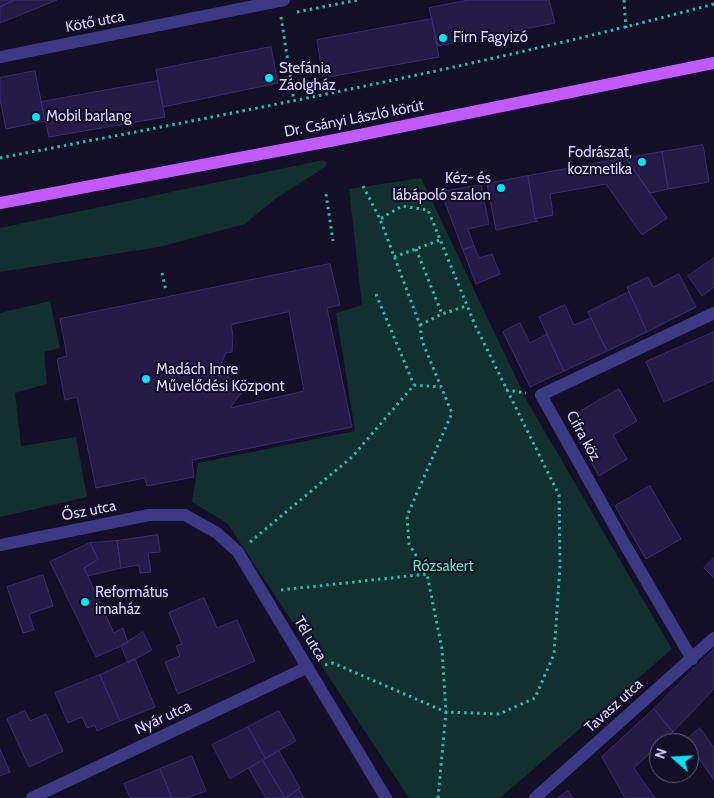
<!DOCTYPE html>
<html>
<head>
<meta charset="utf-8">
<style>
  body { margin:0 }
  #map { position:relative; width:714px; height:798px; overflow:hidden; background:#130f26; font-family:Cabin,sans-serif }
  canvas { display:block }
  .north { position:absolute; left:649px; top:733px; width:50px; height:50px; box-sizing:border-box; background:#130f26; border:1px solid #625e7d; border-radius:50%; rotate:289deg; font-size:14px; font-weight:700; line-height:20px; text-align:center; color:#d9d4ff }
  .north::after { content:''; display:block; margin:auto; width:18px; height:22px; background:#00e5ff; clip-path:polygon(50% 0,100% 100%,50% 72%,0 100%) }
</style>
</head>
<body>
<div id="map">
<canvas width="714" height="798"></canvas>
<div class="north">N</div>
</div>
<script>
const ctx = document.querySelector('canvas').getContext('2d');
ctx.lineJoin = 'round';
function fill(path, color) { ctx.fillStyle = color; ctx.fill(path, 'evenodd'); }
function stroke(path, color, width, dash) { ctx.strokeStyle = color; ctx.lineWidth = width; ctx.lineCap = dash ? 'butt' : 'round'; ctx.setLineDash(dash || []); ctx.stroke(path); }
function write(font, color, halo, rows, align = 'center') {
  ctx.font = font + ' Cabin,sans-serif'; ctx.lineWidth = 4; ctx.setLineDash([]); ctx.textBaseline = 'middle'; ctx.strokeStyle = halo; ctx.fillStyle = color; for (const [text, x, y, turn = 0] of rows) {
    ctx.save(); ctx.translate(x, y); ctx.rotate((+turn || 0) * Math.PI / 180); ctx.textAlign = isNaN(turn) ? turn : align; if (halo) ctx.strokeText(text, 0, 0); ctx.fillText(text, 0, 0); ctx.restore();
  }
}
const green = new Path2D(`
  M323,160L327,163L325,167L275,199L245,224L159,247L0,272V228Z
  M421,178L527,401L672,649L500,798H409L227,523L192,502L198,463L355,431L336,313L362,305L349,189Z
  M50,301L60,348L44,352L47,384L15,393L21,446L76,437L87,497L0,517V313Z`);
const building = new Path2D(`
  M0,0H15L0,7Z
  M15,0H57L0,23V7Z
  M469,0H549L555,23L438,46L429,8Z
  M432,19L439,57L323,78L317,40Z
  M271,47L278,83L163,107L156,70Z
  M35,71L45,121L6,129L0,99V78Z
  M158,81L165,117L49,137L41,102Z
  M703,145L709,182L668,189L662,152Z
  M662,152L668,189L650,193L626,158Z
  M626,158L667,218L642,235L606,184L550,194L553,215L535,219L528,176Z
  M528,176L535,219L538,221L496,230L487,184Z
  M481,185L489,224L468,229L474,246L463,250L441,192Z
  M474,246L479,258L492,254L500,274L476,284L463,250Z
  M714,258V287L702,296L688,276Z
  M330,264L340,305L327,308L352,427L192,460L194,477L147,486L145,478L96,488L77,397L65,400L57,359L67,356L60,319ZM289,312L304,391L230,408L245,388L218,370L226,353L232,352L233,336L231,325Z
  M679,274L696,307L647,332L627,287L648,277L653,287Z
  M629,292L647,332L607,351L588,312Z
  M565,305L574,325L591,318L607,351L564,371L539,317Z
  M520,323L530,343L547,334L564,371L530,387L503,332Z
  M714,332V380L664,402L646,362Z
  M619,389L637,421L613,435L627,459L599,476L567,419Z
  M650,486L681,539L646,559L615,506Z
  M158,535L160,552L148,553L151,572L140,573L139,565L121,568L117,541Z
  M117,541L121,568L88,576L84,568L98,559L90,543Z
  M90,543L98,559L84,568L114,633L123,628L128,643L96,657L50,562Z
  M714,558V578L704,568Z
  M43,575L53,606L29,614L34,630L23,633L7,587Z
  M204,598L217,628L237,620L255,661L178,694L165,662L180,656L176,646L182,644L169,613Z
  M143,632L152,650L128,663L121,646Z
  M714,649V689L673,732L654,709Z
  M135,659L155,707L120,721L100,675Z
  M100,675L120,721L97,731L95,725L87,728L82,717L68,723L55,693Z
  M654,709L673,732L634,768L655,798H625L602,757Z
  M25,711L30,721L46,714L63,751L29,767L7,719Z
  M279,711L296,741L265,758L248,727Z
  M248,727L265,758L230,779L212,745Z
  M700,728L714,748V780L686,740Z
  M0,749L10,772L0,776Z
  M279,751L300,788L285,798L263,761Z
  M192,756L206,791L186,798H172L160,769Z
  M263,761L285,798H266L249,769Z
  M160,769L172,798H130L124,784Z
  M299,790L304,798H285Z
  M568,791L573,798H558Z`);
const path = new Path2D(`
  M624,0L626,28
  M297,12L358,0
  M281,17L294,101
  M0,158C239,112 479,67 714,4
  M363,186L380,219L420,325L422,341L452,413L407,516L409,544L427,574L442,649L446,712L438,798
  M326,194L333,241
  M416,249L442,314
  M394,257L440,240
  M162,273L166,291
  M376,294L414,385
  M420,325L442,314L466,306
  M506,390L526,393
  M250,542L352,457L414,385L441,387
  M281,590L427,574
  M325,665L333,663L446,712L499,714L535,698L554,654L560,566L559,495L475,325L428,210L402,206L380,219`);
const street = new Path2D(`
  M0,57L284,0
  M0,545L149,515H185L217,533L238,552L386,798
  M692,659L624,543L541,395L714,313
  M32,798L308,667
  M535,798L714,638`);
const primary = new Path2D(`
  M0,203L335,140L714,63`);
const markers = [
  [443,38,5,"#00e5ff"],
  [269,78,5,"#00e5ff"],
  [36,117,5,"#00e5ff"],
  [642,162,5,"#00e5ff"],
  [501,188,5,"#00e5ff"],
  [146,379,5,"#00e5ff"],
  [85,602,5,"#00e5ff"]
];
const streetNames = [
  ["Kötő utca",95,22,-11],
  ["Dr. Csányi László körút",354,119,-11],
  ["Cifra köz",583,436,61],
  ["Ősz utca",89,511,-11],
  ["Tél utca",310,639,59],
  ["Tavasz utca",614,706,-42],
  ["Nyár utca",163,718,-25]
];
const poiNames = [
  ["Firn Fagyizó",453,38],
  ["Stefánia",279,69],
  ["Záolgház",279,86],
  ["Mobil barlang",46,117],
  ["Fodrászat,",632,153,"right"],
  ["kozmetika",632,170,"right"],
  ["Kéz- és",491,179,"right"],
  ["lábápoló szalon",491,196,"right"],
  ["Madách Imre",156,370],
  ["Művelődési Központ",156,387],
  ["Református",95,593],
  ["imaház",95,610]
];
const parkNames = [
  ["Rózsakert",443,567]
];
fill(green, '#12302f');
fill(building, '#241b47');
stroke(building, '#3b2d73', 1);
stroke(path, '#2fb8b0', 3, [2.5, 4]);
stroke(street, '#3d3a85', 12);
stroke(primary, '#c25bff', 12);
for (const [x, y, r, color] of markers) { const dot = new Path2D(); dot.arc(x, y, r, 0, 2 * Math.PI); ctx.fillStyle = color; ctx.fill(dot); stroke(dot, '#130f26', 2); }
write('15px', '#d9d4ff', '#130f26', streetNames);
write('15px', '#d9d4ff', '#130f26', poiNames, 'left');
write('15px', '#5fe0c0', '#130f26', parkNames);
</script>
</body>
</html>
